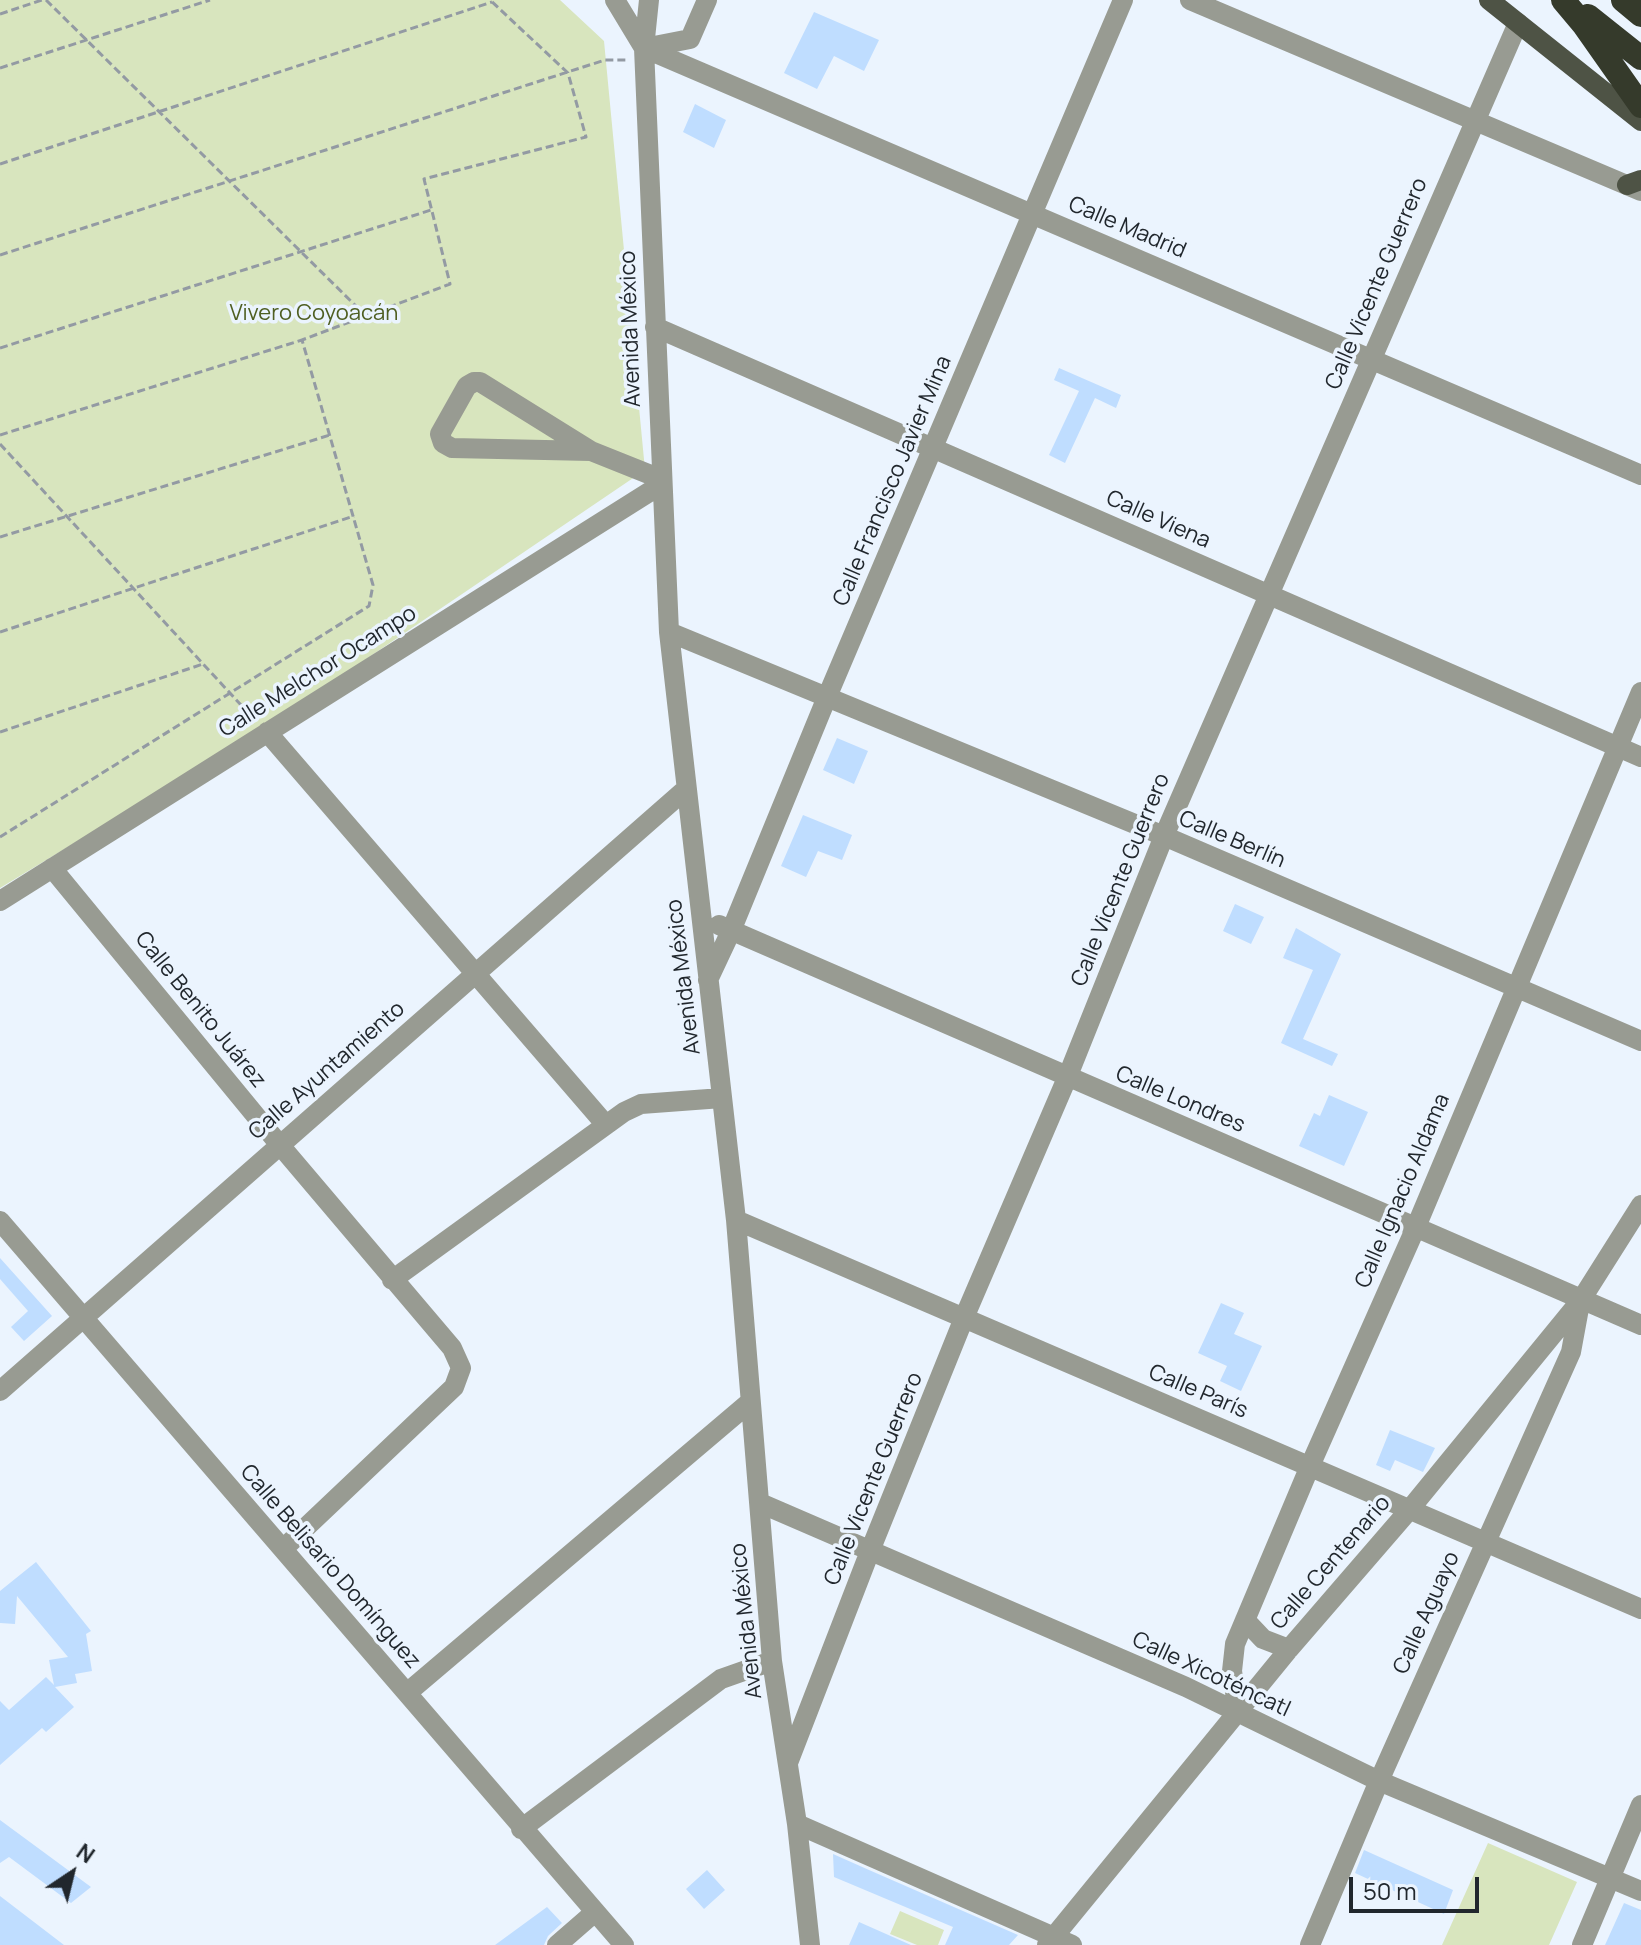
<!DOCTYPE html>
<html>
<head>
<meta charset="utf-8">
<style>
  body { margin:0 }
  #map { position:relative; width:1641px; height:1945px; overflow:hidden; background:#ebf4fe; font-family:Manrope,sans-serif }
  canvas { display:block }
  .north { position:absolute; left:32px; top:1833px; width:80px; height:80px; -webkit-text-stroke:6px #ebf4fe; paint-order:stroke; rotate:35deg; font-size:22px; font-weight:700; line-height:32px; text-align:center; color:#21272d }
  .north::after { content:''; display:block; margin:auto; width:28px; height:36px; background:#21272d; clip-path:polygon(50% 0,100% 100%,50% 72%,0 100%) }
  .scale { position:absolute; left:1349px; top:1877px; width:130px; height:36px; box-sizing:border-box; border:4px solid #21272d; border-top:0; padding-left:10px; font-size:24px; line-height:28px; white-space:nowrap; color:#21272d; -webkit-text-stroke:6px #ebf4fe; paint-order:stroke }
</style>
</head>
<body>
<div id="map">
<canvas width="1641" height="1945"></canvas>
<div class="north">N</div>
<div class="scale">50 m</div>
</div>
<script>
const ctx = document.querySelector('canvas').getContext('2d');
ctx.lineJoin = 'round';
function fill(path, color) { ctx.fillStyle = color; ctx.fill(path, 'evenodd'); }
function stroke(path, color, width, dash) { ctx.strokeStyle = color; ctx.lineWidth = width; ctx.lineCap = dash ? 'butt' : 'round'; ctx.setLineDash(dash || []); ctx.stroke(path); }
function write(font, color, halo, rows, align = 'center') {
  ctx.font = font + ' Manrope,sans-serif'; ctx.lineWidth = 7; ctx.setLineDash([]); ctx.textBaseline = 'middle'; ctx.strokeStyle = halo; ctx.fillStyle = color; for (const [text, x, y, turn = 0] of rows) {
    ctx.save(); ctx.translate(x, y); ctx.rotate((+turn || 0) * Math.PI / 180); ctx.textAlign = isNaN(turn) ? turn : align; if (halo) ctx.strokeText(text, 0, 0); ctx.fillText(text, 0, 0); ctx.restore();
  }
}
const green = new Path2D(`
  M0,0H560L604,41L645,470L263,729L0,888Z
  M1488,1843L1577,1882L1549,1945H1442Z
  M900,1911L944,1930L938,1945H917L890,1934Z`);
const building = new Path2D(`
  M814,12L879,40L864,71L834,56L817,89L784,73Z
  M695,104L726,120L714,148L683,132Z
  M1059,368L1121,395L1116,408L1095,398L1065,463L1049,455L1079,391L1054,380Z
  M837,738L868,751L854,784L823,770Z
  M803,815L852,835L842,860L818,851L806,877L781,866Z
  M1235,904L1264,917L1251,944L1223,931Z
  M1296,928L1341,954L1303,1039L1338,1054L1332,1066L1281,1043L1313,970L1283,958Z
  M1329,1095L1368,1112L1344,1166L1299,1146L1314,1113L1320,1116Z
  M0,1258L52,1316L24,1341L11,1327L28,1311L0,1279Z
  M1221,1303L1244,1313L1234,1334L1262,1346L1241,1391L1220,1381L1227,1366L1198,1353Z
  M1390,1430L1435,1448L1423,1472L1395,1460L1390,1471L1376,1465Z
  M36,1562L91,1631L86,1634L92,1671L75,1674L77,1683L55,1687L74,1707L46,1732L42,1728L0,1765V1701L9,1710L46,1677L54,1685L49,1660L68,1657L17,1596L15,1624L0,1623V1591Z
  M0,1820L91,1887L71,1903L9,1857L0,1863Z
  M1364,1850L1453,1890L1444,1914L1355,1873Z
  M833,1854L869,1870L1018,1935L1009,1945H945L953,1927L834,1877Z
  M707,1870L725,1890L704,1909L686,1889Z
  M0,1896L64,1945H0Z
  M1624,1903L1641,1910V1945H1605Z
  M547,1907L562,1923L548,1936L544,1945H495Z
  M859,1922L911,1945H849Z`);
const path = new Path2D(`
  M46,0L365,315
  M0,14L42,0
  M0,68L210,0
  M0,164L492,2
  M0,255L605,60H626
  M0,348L431,210
  M0,435L302,340
  M0,444L253,718
  M0,537L330,435
  M0,632L354,516
  M0,732L203,664
  M0,837L369,606L373,585L302,340L450,284L424,179L586,137L568,73L490,0`);
const minor = new Path2D(`
  M615,0L644,48L1641,475
  M649,0L644,48L669,632L736,1220L772,1661L797,1824L810,1945
  M1190,0L1641,191
  M644,48L690,39L707,0
  M655,327L1641,757
  M591,451L452,448L443,443L440,434L467,386L474,382H480L591,451L661,479
  M669,632L1164,836L1641,1041
  M267,732L606,1125
  M52,868L279,1144L452,1348L461,1368L454,1387L283,1549
  M0,901L662,484
  M719,925L1641,1325
  M708,980L731,931L827,697L1123,0
  M736,1220L1641,1609
  M0,1221L624,1945
  M392,1280L624,1112L641,1104L722,1098
  M0,1391L686,789
  M760,1503L1186,1687L1379,1781L1641,1891
  M1245,1620L1263,1639L1289,1649
  M407,1693L750,1402
  M1238,1713L1232,1671L1235,1644L1310,1466L1416,1227L1641,692
  M788,1763L870,1551L964,1318L1067,1078L1164,836L1518,23
  M797,1824L1072,1945
  M521,1829L721,1679L772,1661
  M557,1945L595,1912
  M1047,1945L1289,1649L1410,1509L1581,1300L1641,1205
  M1310,1945L1379,1781L1571,1352L1580,1303
  M1582,1945L1641,1805`);
const major = new Path2D(`
  M1489,0L1641,121
  M1627,185L1641,180`);
const highway = new Path2D(`
  M1563,0L1584,25L1641,106
  M1623,0L1641,15
  M1588,16L1641,58`);
const streetNames = [
  ["Calle Madrid",1127,228,23],
  ["Calle Vicente Guerrero",1377,284,-67],
  ["Avenida México",631,329,-92],
  ["Calle Francisco Javier Mina",893,481,-67],
  ["Calle Viena",1158,520,24],
  ["Calle Melchor Ocampo",318,672,-32],
  ["Calle Berlín",1232,840,23],
  ["Calle Vicente Guerrero",1121,880,-68],
  ["Avenida México",684,977,-97],
  ["Calle Benito Juárez",200,1010,51],
  ["Calle Ayuntamiento",327,1071,-41],
  ["Calle Londres",1180,1100,23],
  ["Calle Ignacio Aldama",1403,1191,-67],
  ["Calle París",1198,1392,23],
  ["Calle Vicente Guerrero",874,1479,-68],
  ["Calle Centenario",1331,1563,-49],
  ["Calle Belisario Domínguez",330,1567,49],
  ["Calle Aguayo",1427,1613,-66],
  ["Avenida México",747,1621,-96],
  ["Calle Xicoténcatl",1211,1675,25]
];
const parkNames = [
  ["Vivero Coyoacán",314,314]
];
fill(green, '#d8e5be');
fill(building, '#bfddff');
stroke(path, '#939aa3', 3, [8, 4]);
stroke(minor, '#989b92', 20);
stroke(major, '#4e5345', 20);
stroke(highway, '#353a2b', 24);
write('22px', '#21272d', '#ebf4fe', streetNames);
write('22px', '#4f5f22', '#ebf4fe', parkNames);
</script>
</body>
</html>
